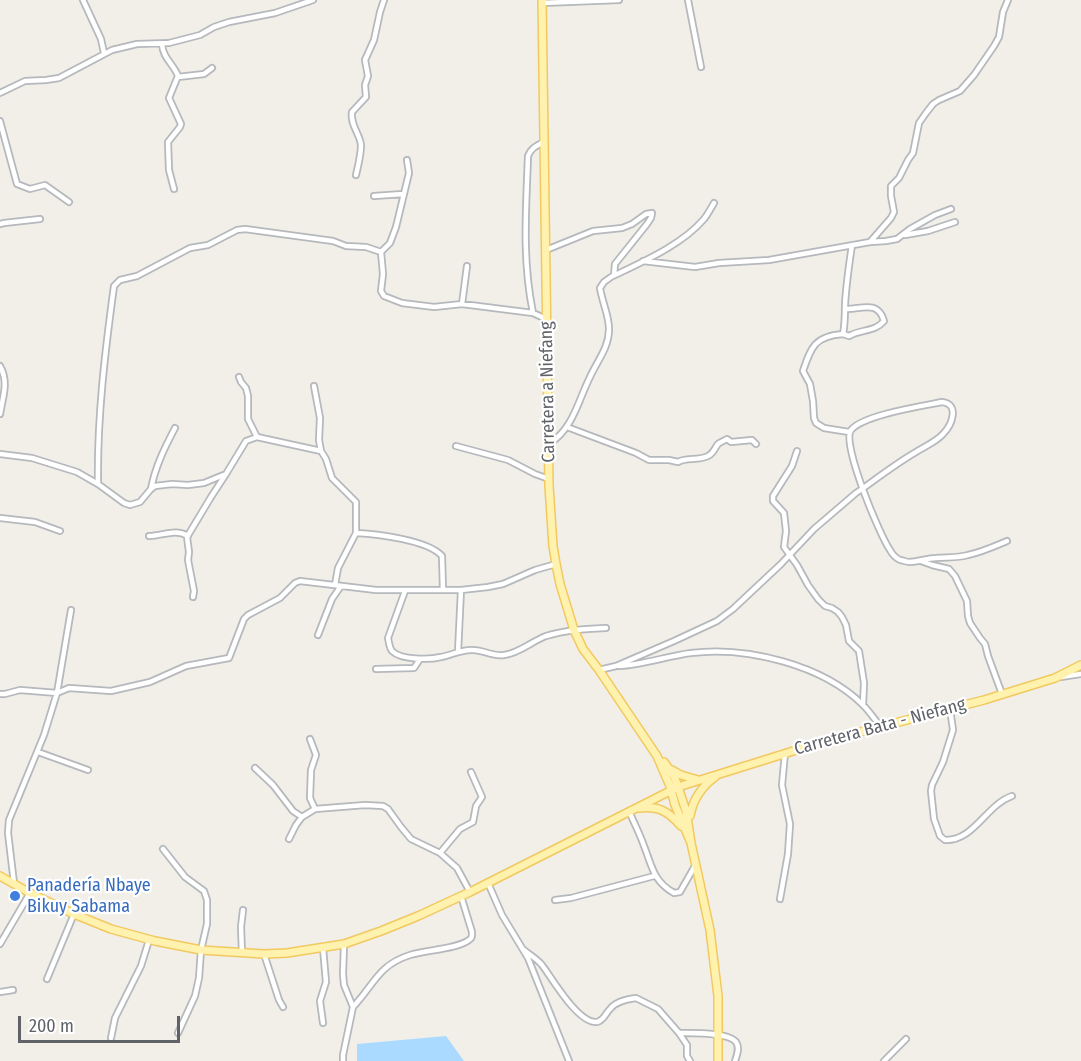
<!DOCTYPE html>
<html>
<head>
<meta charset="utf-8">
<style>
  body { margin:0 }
  #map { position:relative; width:1081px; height:1061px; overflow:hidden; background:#f1efe8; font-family:"Fira Sans Condensed",sans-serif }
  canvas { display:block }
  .scale { position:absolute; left:18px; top:1016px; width:162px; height:27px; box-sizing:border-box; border:3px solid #5f6368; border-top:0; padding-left:8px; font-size:18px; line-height:21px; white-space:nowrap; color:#5f6368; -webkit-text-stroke:4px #fff; paint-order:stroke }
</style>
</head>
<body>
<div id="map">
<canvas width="1081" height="1061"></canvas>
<div class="scale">200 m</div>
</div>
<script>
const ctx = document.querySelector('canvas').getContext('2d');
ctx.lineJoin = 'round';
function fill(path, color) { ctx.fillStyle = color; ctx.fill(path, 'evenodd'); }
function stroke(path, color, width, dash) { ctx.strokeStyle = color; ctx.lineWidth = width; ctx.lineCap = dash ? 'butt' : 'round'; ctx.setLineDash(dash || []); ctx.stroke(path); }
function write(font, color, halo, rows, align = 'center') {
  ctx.font = font + ' "Fira Sans Condensed",sans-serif'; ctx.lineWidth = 4.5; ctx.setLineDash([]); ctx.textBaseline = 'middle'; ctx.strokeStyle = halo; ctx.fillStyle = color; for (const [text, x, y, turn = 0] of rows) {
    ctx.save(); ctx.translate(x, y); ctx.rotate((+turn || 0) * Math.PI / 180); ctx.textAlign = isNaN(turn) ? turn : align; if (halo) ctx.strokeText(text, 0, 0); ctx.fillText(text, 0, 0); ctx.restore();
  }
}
const water = new Path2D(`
  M446,1036L464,1061H357V1044Z`);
const minor = new Path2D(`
  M83,0L101,39L104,53
  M688,0L701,67
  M542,3L619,0
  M162,44C163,59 174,64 178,76L169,98L181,124L180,127L168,142L169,170L174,189
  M178,77L204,74L212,68
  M0,93L25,81L46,80L59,78L112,50L137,44L169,43L200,35L214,27L229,22L275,13L313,0
  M0,121L17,184L30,189L45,185L69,202
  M407,160L409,173L396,227L390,243L381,252L383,274L381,291L384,296L402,303L434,307L462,304L533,313L546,319
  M356,175C358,166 361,155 361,145C360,134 350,125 352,112L366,97L365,85L368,76L365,60L374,40L380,12L384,0
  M374,196L403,194
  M0,224L4,223L40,219
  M905,235L928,231L955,222
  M870,242L891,218L894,212L891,196V186L899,178L908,160L913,153L919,123L926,113L933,104L939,100L960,91L974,75L994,46L999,37L1003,12L1008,0
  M546,250L593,231L622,228L632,224L646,214L652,213L651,218L647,224L615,264L614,275
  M643,261L695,267L719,263L769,260L870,242L886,241L897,239L910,229L935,215L951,209
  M462,304L467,266
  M533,313C522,259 526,211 528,156C531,148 536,146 544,142
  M843,334L849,336C861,329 875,332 884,321C878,300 862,309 846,309
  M0,366C9,382 3,396 0,414
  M239,377L241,382L246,388L248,396V419L257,437
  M314,386L320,418L319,440L321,451
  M567,427L636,453L649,460H669L678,462C686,457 698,461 708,456C714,453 714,449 718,444C719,443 725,440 727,439L731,442L752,440L756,444
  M849,432L824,428L816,423L814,418L813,401L810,384L803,371C811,347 815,336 843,334C845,324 845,315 845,305C846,285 849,265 852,245
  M549,444C573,429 578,401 590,377C597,361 609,348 609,329C609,315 602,302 600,288L604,282L611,277C642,262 682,245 704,219C708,214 711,208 714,203
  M456,446L508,460L535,474L549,479
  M797,451L792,466L773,496V501L784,513L786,531L784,547L797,565L808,585L818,599L825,606L832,608L838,612L842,617L846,625L849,641L859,651L864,683L863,705
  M0,454L32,458L77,472L98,484L124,503L130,505L140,502L151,489L155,486L172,484L188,485L204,483L226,474L246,441L257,437L321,451L326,459L332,478L356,502V533L338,568L335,585
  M98,484C97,418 105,352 114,286L120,280L137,276L190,248L208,245L237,230L245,229L333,241L346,246L366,247L381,252
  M151,489C155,467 165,447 175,428
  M0,518L35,522L60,531
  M356,533C377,534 428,540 442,556L443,590
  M149,536C163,536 175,528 188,536
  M921,561L932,565L949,569L955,576L967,601L968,616L970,623L980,638L985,644L988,656L1002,694
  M405,591L388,638C389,642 389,647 392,651C401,660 429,660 441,657C452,655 462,649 473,650C484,650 493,657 504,655C520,653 532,641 546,636C565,630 586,629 606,628
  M193,597L194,591L188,560L189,552L187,537L211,497L226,474
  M318,635L332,599L341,586
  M458,652L461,590
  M619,666C643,665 667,656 691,653C747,646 823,665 863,705C870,712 875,720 881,727
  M376,669L414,668L420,659
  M599,670L616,666L674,641L717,621L733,609L781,564L814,529L856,493L862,489C880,476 897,463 916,452C925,446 936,442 943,434C952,425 960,404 942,402C922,406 863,415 851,430C841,443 880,536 890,550C892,554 896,558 900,560C902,560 907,562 909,562C918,562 927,558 936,558C947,557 958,558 968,555C982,552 995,546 1007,541
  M1061,677L1081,674
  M0,694H5L20,690L57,693L69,688L111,691L150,682L186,666L229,658L244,619L248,615L280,598L295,583L300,581L376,590H461L488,587L503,584L535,570L556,564
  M950,709L953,730L943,762L932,785L931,791L934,819L940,836L945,840C974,841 986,805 1012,796
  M310,739L316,755L311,770L310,798L315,809
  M38,752L88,770
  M255,768L273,785L293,811L302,817
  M629,811C634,823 640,834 644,846C652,866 653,881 674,893L680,892L696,864
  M289,839L296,825L302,817L315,809L365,805L383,806L388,809L401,827L411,839L440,853L457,868L470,892
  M163,849L185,877L204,891L207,900V924L201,950L199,978L195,996L178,1033
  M440,853L460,829L473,822L476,806L482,797L471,772
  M14,883L8,833L9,820L44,735L57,693L71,610
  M488,883L502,915L528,958L569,1061
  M780,899L788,854L790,824L782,785L785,753
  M555,900L571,898L654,876
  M0,944L30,893
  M524,950C530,955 537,959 542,965C552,978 578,1024 597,1022C604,1020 605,1014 610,1009C615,1002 628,999 636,998L658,1009L679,1033
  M242,953L241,927L243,910
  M264,954L279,1000L283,1007
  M47,979L74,914
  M0,992L13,990
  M353,1007C374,985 378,965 410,955C426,950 457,949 469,940C472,938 472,937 472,932L461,896
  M323,1023L320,1001L326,982L323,948
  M111,1038L115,1018L141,966L149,940
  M343,1061V1055L353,1007L344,985L343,974L344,944
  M690,1061L687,1056V1045L679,1033C692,1033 728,1032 736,1042C740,1048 737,1055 735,1061
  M884,1061L906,1039`);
const primary = new Path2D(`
  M542,0L549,486L553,546L556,564L560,584L574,630L583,649L599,670L657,756L670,786L675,805L691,843
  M664,762L674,776L678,787L686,811L691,843L710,930L718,996V1061
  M672,770L681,775L698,780
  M639,808C659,806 668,811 681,826
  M690,816C693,799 701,787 715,777
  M0,876L30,893L74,914L111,929L155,941L201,950L264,954L287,953L344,944L381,931L418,916L470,892L678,787L822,742L984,700L1055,678L1081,665`);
const markers = [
  [15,896,6,"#3f7fe0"]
];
const streetNames = [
  ["Carretera a Niefang",548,392,-91],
  ["Carretera Bata - Niefang",880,727,-15]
];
const shopNames = [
  ["Panadería Nbaye",27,886],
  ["Bikuy Sabama",27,907]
];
fill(water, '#aadaff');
stroke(minor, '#b5b8bc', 8);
stroke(primary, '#f2c960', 10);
stroke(minor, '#fff', 4.5);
stroke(primary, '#fff2af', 7);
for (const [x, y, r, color] of markers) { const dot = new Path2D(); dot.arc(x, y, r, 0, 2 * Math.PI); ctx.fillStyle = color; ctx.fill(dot); stroke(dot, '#fff', 2); }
write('18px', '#5f6368', '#fff', streetNames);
write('18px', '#366cbe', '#fff', shopNames, 'left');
</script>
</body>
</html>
